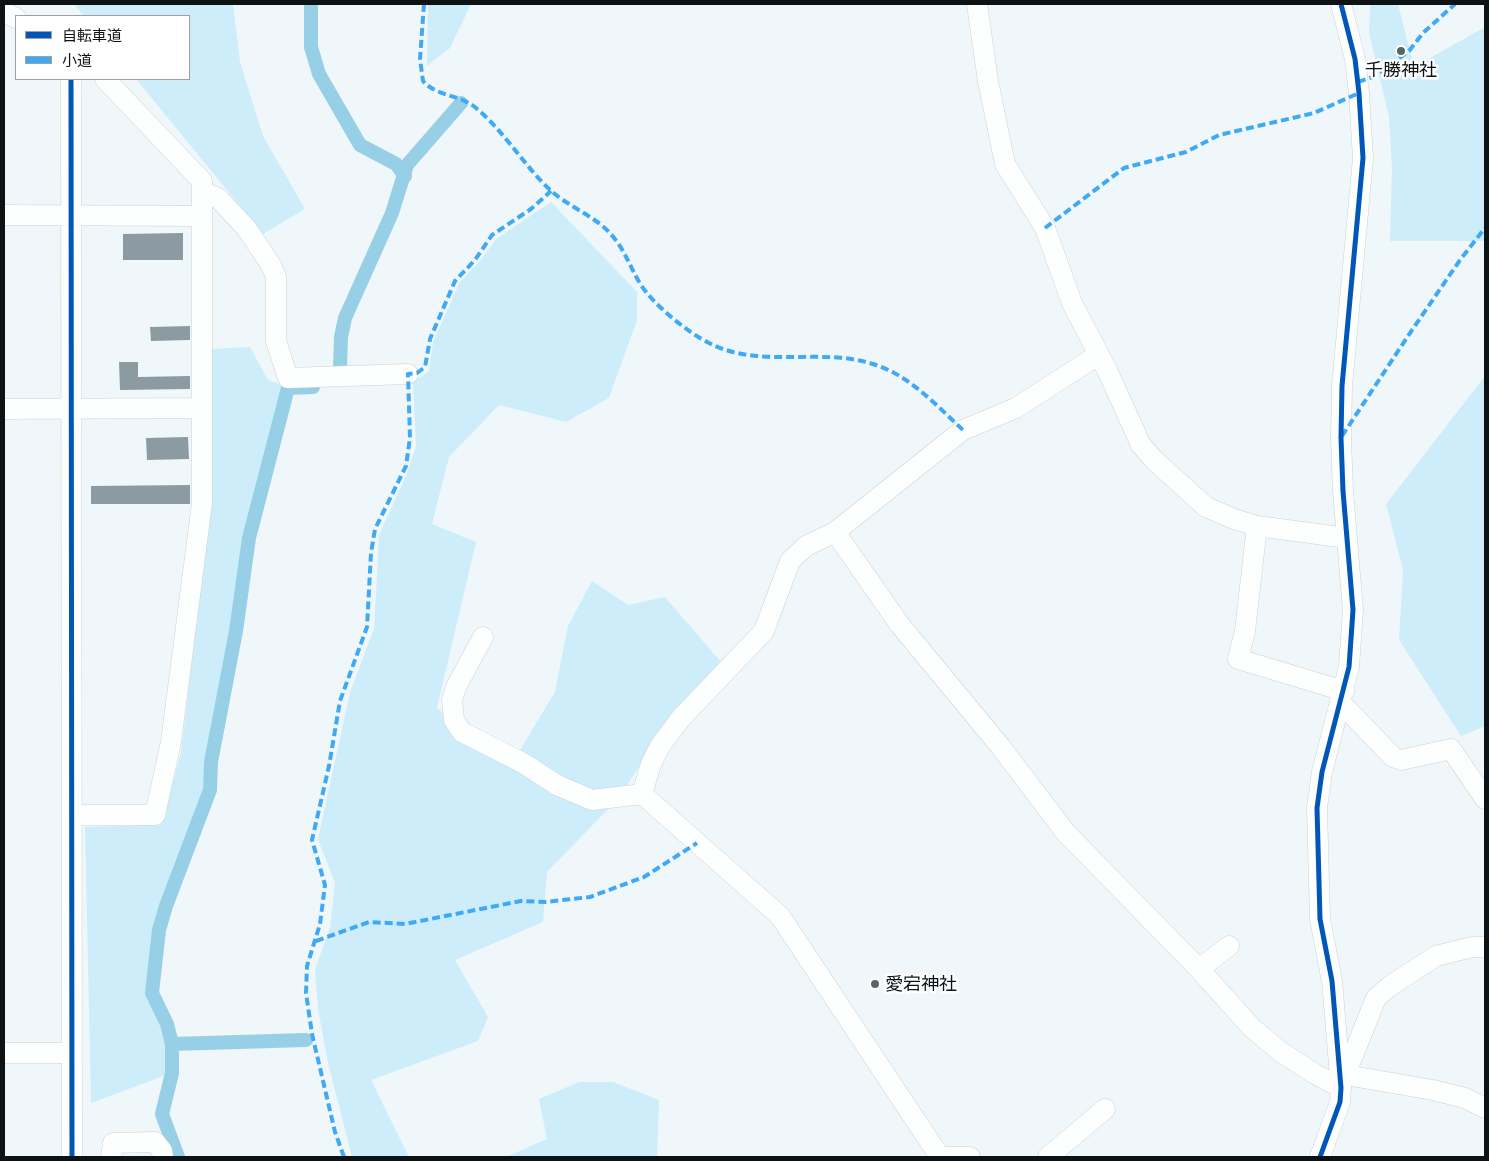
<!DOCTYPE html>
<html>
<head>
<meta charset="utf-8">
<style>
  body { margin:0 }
  #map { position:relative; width:1489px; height:1161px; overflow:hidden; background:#f0f7fa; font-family:"Public Sans","Noto Sans JP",sans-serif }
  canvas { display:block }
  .frame { position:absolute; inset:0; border:5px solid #0d1315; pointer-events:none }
  .legend { position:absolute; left:15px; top:15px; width:175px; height:65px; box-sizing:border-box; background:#fff; border:1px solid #9ea1a1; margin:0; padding:6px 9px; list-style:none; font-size:15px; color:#0d1315 }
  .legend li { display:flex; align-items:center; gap:10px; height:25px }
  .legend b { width:25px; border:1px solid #9ea1a1 }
</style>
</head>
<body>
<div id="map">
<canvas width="1489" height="1161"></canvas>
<div class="frame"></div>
<ul class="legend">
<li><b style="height:6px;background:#0057b8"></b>自転車道</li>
<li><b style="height:6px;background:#3fa9f5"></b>小道</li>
</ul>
</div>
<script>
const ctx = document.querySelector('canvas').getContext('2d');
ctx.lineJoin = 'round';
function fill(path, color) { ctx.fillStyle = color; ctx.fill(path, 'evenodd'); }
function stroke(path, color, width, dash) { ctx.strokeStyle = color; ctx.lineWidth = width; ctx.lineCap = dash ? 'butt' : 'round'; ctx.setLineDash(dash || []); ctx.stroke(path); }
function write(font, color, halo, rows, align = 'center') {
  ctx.font = font + ' "Public Sans","Noto Sans JP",sans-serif'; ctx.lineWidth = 5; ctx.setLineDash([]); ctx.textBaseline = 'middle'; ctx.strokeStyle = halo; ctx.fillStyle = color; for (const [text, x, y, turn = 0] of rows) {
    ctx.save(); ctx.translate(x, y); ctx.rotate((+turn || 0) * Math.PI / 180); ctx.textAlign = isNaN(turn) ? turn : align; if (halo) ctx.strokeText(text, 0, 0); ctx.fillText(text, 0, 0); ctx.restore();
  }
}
const green = new Path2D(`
  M74,4H233L240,62L263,136L305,209L263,234L136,79H189V16H84Z
  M428,4H471L450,48L427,66Z
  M1370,4H1398L1414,67L1485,27V241H1390L1392,168L1389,117L1369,33Z
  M551,202L637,292V320L609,398L566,422L499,405L449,457L432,524L476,542L437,708L454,723L514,760L555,692L568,626L592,581L628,605L665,597L721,662L674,713L618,799L547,872L543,922L455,960L488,1017L478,1041L371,1080L409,1157H352L328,1063L318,1009L315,969L330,928L335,883L318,839L350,692L374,629L379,535L406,476L416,447L413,379L421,377L429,371L433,342L460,282L480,261L496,239Z
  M250,347L268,380L285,386L246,538L232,634L207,761L202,806L160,908L154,932L147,994L153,1009L164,1026L169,1046V1074L91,1103L85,827L161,825L181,753L210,504V349Z
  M1485,376V726L1461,736L1399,640L1403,570L1386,504Z
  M579,1082H613L659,1100L657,1157H506L547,1139L539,1099Z`);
const canal = new Path2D(`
  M311,4V47L319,74L360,145L396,164L405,176
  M340,367L341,337L345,318L392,213L407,165L461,103
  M172,1044L306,1040
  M178,1157L162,1114L172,1073V1044L167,1024L152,993L159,930L166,906L210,790L211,762L236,631L249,538L288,388L313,387`);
const building = new Path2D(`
  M183,233V260H123V234Z
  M190,326V340L151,341L150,327Z
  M119,362H138V377L190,376V389L120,390Z
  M188,437L189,459L147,460L146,438Z
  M190,485V504H91V486Z`);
const minor = new Path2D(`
  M977,4L988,81L1005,164L1045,228L1072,303L1108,372L1141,445L1155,461L1206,507L1234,519L1257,526L1347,538
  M4,12L16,18
  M71,79L72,1157
  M203,192L218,198L247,229L271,265L276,277V341L288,378L408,374
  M4,215L202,216
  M4,409L201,408
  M1257,526L1245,631L1238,659L1344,691
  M835,532L900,625L1000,746L1066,833L1199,969L1252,1028L1281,1052L1315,1074L1341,1088
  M483,637L456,687L452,700L454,720L462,732L523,763L557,785L592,800L642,794L780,916L940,1157
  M1341,703L1393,757L1401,760L1451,749L1485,799
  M642,794L651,764L660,746L681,718L764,631L790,561L806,546L835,532L963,430L1016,408L1098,355
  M73,815H155L171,742L202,503V181L105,79
  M1199,969L1229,946
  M4,1053H72
  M1346,1073L1376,998L1390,986L1436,956L1472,947H1485
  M1340,1074L1433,1090L1465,1098L1485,1108
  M111,1157L113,1143L155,1142L162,1151L163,1157
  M940,1157H970
  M1048,1157L1105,1109
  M1320,1157L1340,1102L1341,1088L1332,981L1320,919L1317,808L1322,772L1349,667L1353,610L1343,491L1341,438L1342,386L1363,158L1359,93L1355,59L1341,4`);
const quiet = new Path2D(`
  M424,4L420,59L423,81C437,97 460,94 476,108C503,130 523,164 549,189C567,206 593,215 610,233C626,251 629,266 641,285C654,305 687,332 709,343C761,370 822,346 876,365C910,376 937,406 963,430
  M1358,82L1373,77L1409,51L1423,33L1455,4
  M1045,228L1124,168L1186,152L1219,135L1314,113L1359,93
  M1342,436L1408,336L1460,260L1485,228
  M316,941L369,922L405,924L521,901L545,902L590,897L644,877L697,843
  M344,1157L335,1132L312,1034L306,993L307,966L320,924L325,885L312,840L329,766L340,701L367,627L371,553L375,529L406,466L410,438L408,374L417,373L425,367L430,339L455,281L475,260L492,235L531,209L551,191`);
const cycleway = new Path2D(`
  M71,79L72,1157
  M1320,1157L1340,1102L1341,1088L1332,981L1320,919L1317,808L1322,772L1349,667L1353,610L1343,491L1341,438L1342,386L1363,158L1359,93L1355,59L1341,4`);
const markers = [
  [1401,51,5,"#5c6365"],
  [875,984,5,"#5c6365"]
];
const poiNames = [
  ["千勝神社",1401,70],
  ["愛宕神社",885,984,"left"]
];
fill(green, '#cdedfb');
stroke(canal, '#97d0e6', 14);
fill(building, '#8c9ba1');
stroke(minor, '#cbd1d3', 21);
stroke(minor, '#fdfefe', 20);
stroke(quiet, '#3fa9f5', 4, [8, 4]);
stroke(cycleway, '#0057b8', 5);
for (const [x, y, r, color] of markers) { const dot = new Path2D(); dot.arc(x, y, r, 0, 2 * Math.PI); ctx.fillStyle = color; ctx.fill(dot); stroke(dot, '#fff', 2); }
write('18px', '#0d1315', '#fff', poiNames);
</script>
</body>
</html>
